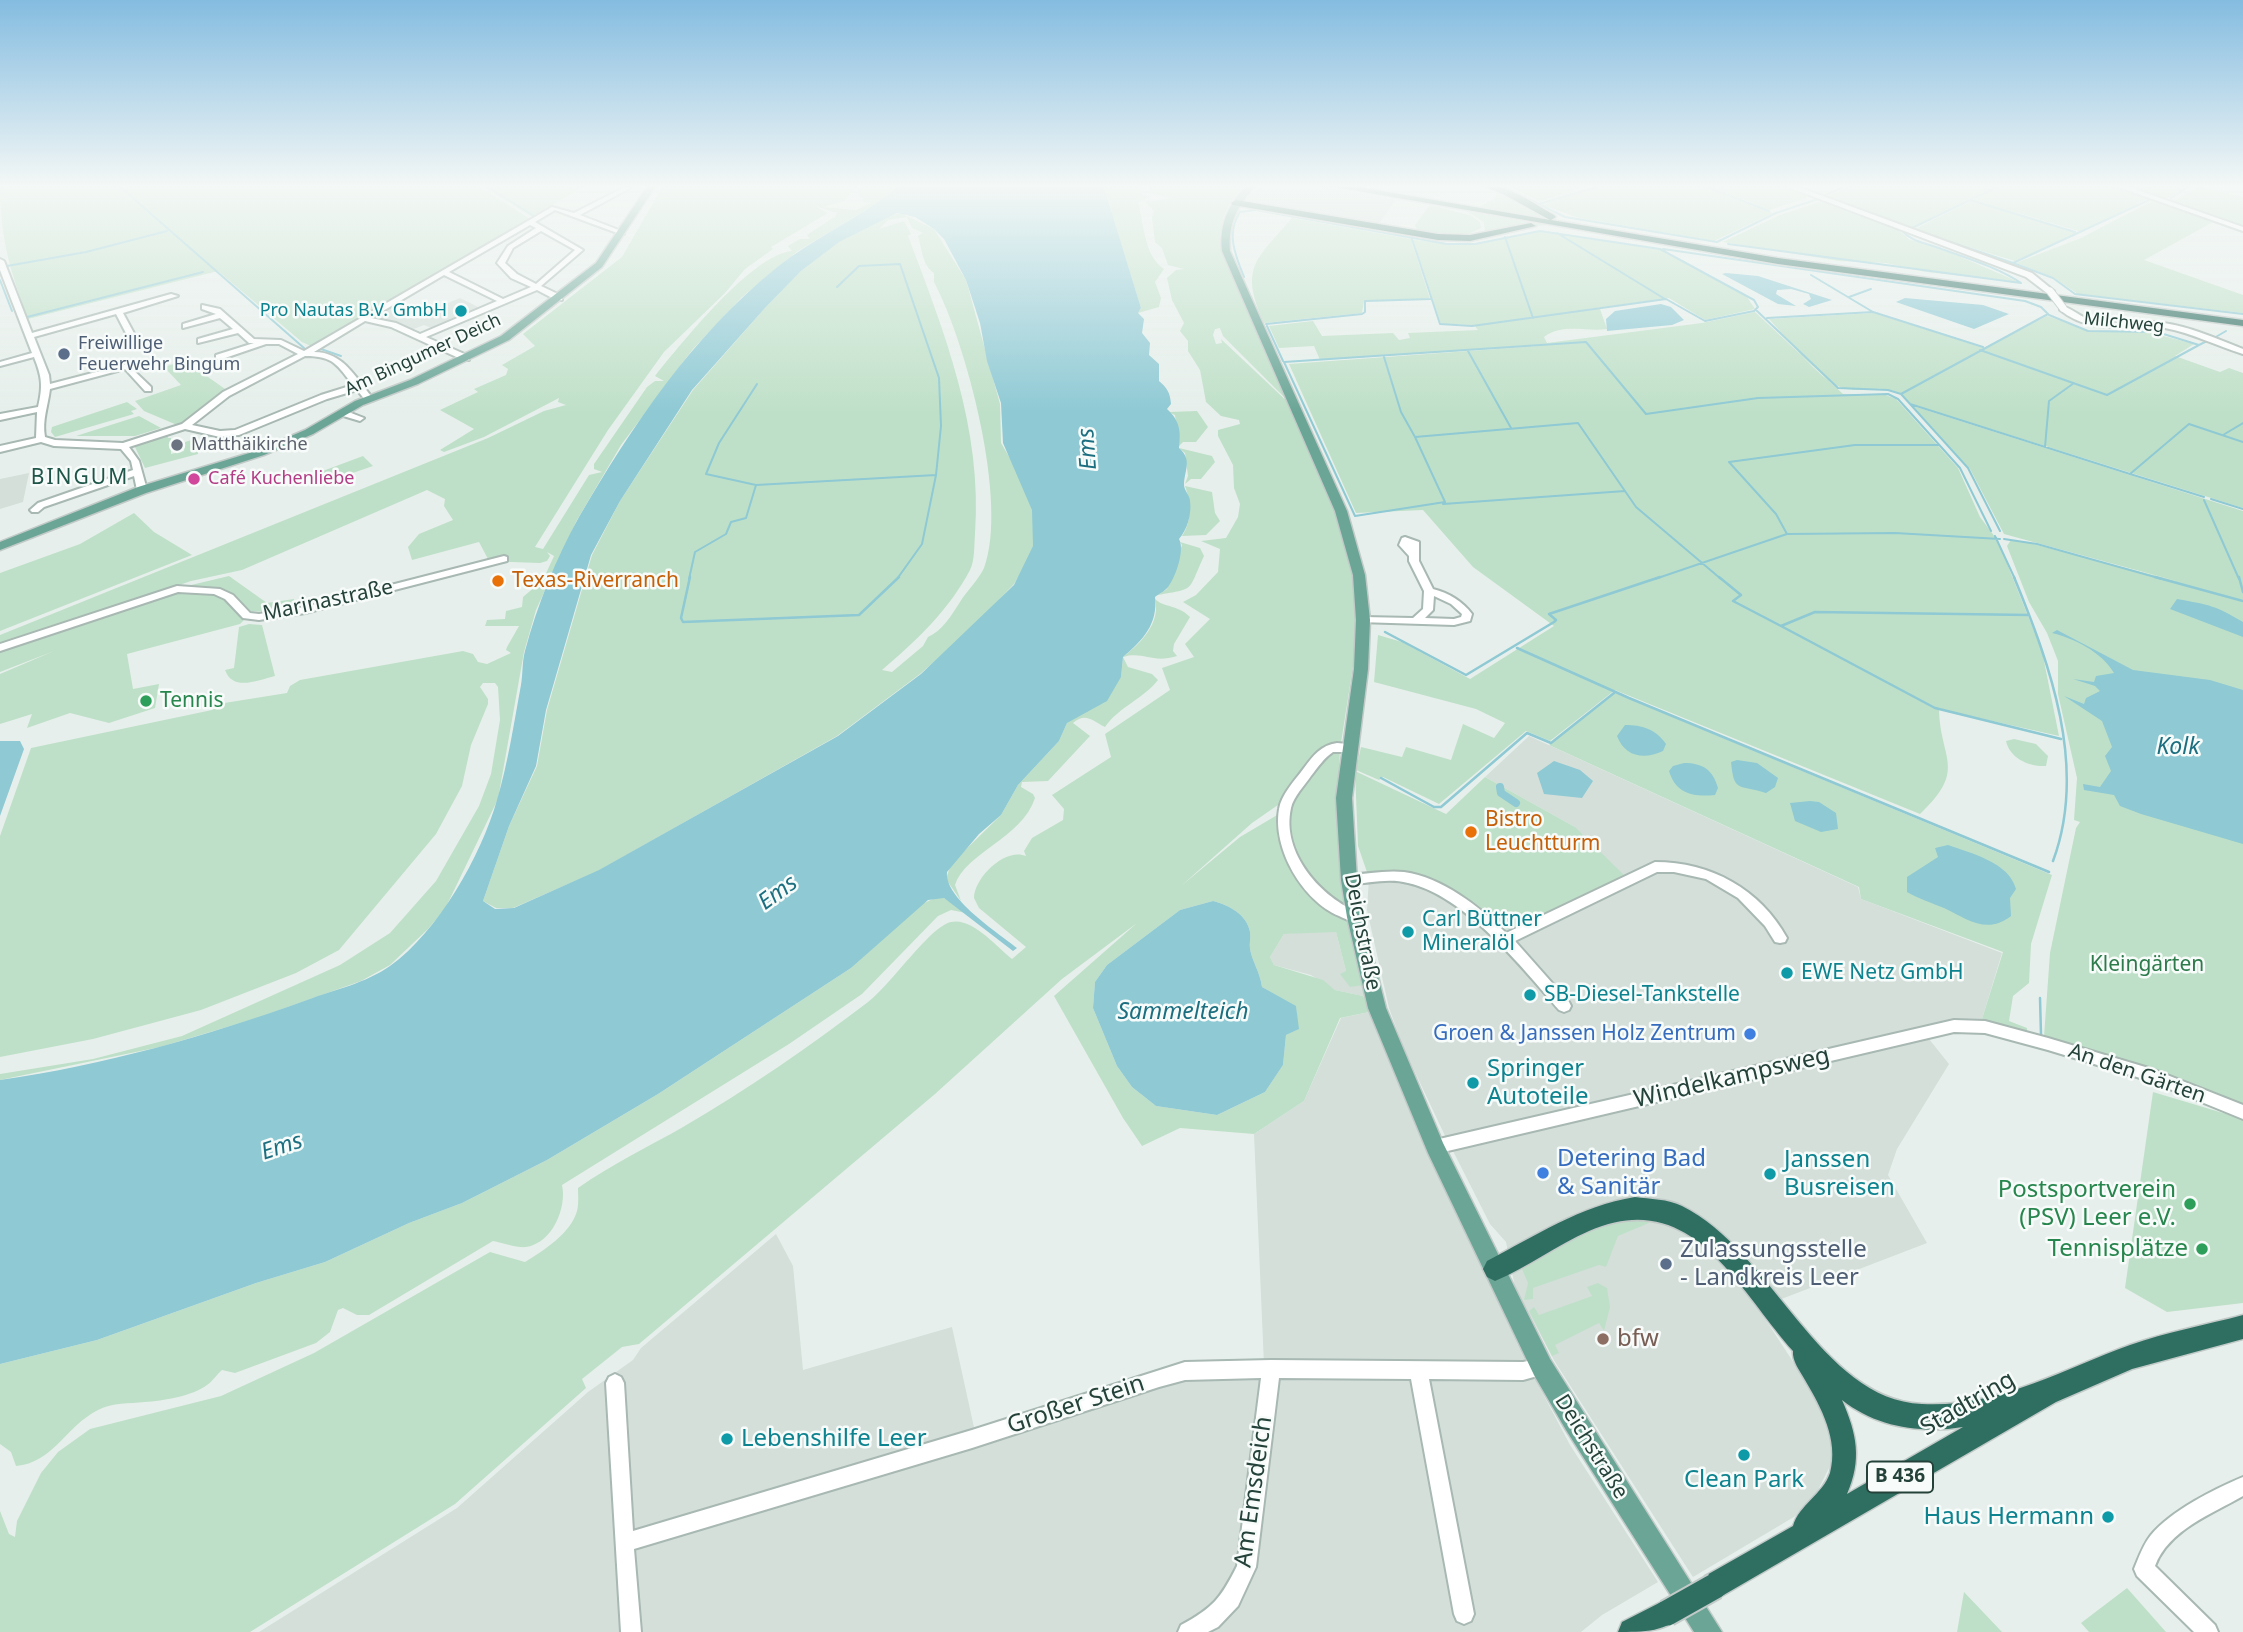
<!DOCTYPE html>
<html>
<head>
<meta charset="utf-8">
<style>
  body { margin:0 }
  canvas { display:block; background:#e6efeb }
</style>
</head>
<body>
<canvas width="2243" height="1632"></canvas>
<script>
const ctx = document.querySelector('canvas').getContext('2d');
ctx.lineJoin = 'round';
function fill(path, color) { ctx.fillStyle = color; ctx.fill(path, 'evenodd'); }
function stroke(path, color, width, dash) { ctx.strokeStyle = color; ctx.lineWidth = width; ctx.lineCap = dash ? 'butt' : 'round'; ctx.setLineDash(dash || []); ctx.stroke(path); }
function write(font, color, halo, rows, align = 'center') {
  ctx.font = font + ' "Noto Sans",sans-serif'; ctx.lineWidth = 5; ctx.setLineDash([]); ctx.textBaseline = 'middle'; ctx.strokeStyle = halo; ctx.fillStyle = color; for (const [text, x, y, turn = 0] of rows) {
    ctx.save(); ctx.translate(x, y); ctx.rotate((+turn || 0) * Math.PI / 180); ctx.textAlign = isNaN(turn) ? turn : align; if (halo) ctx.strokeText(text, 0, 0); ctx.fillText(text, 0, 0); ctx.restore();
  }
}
const built = new Path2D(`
  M1263,184H1310L1396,200L1377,226L1247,200V197Z
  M460,298L482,309L436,330L424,325L411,330L375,317L400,301L429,311Z
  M29,473L23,502L0,509V479Z
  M1529,736L1858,887L1861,899L2002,953L1981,1022L1959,1020L1447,1140L1404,1049L1389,1008L1367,910L1369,878L1575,827L1485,777Z
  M1327,930L1336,932L1346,971L1365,985L1371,1004L1363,996L1335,990L1311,975L1274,965L1270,957L1284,934Z
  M1374,1011L1431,1159L1523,1356L1570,1445L1658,1582L1602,1615L1581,1632H259L457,1508L588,1392L633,1360L641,1348L776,1234L793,1266L803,1370L952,1327L975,1432L1184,1367L1264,1365L1254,1134L1304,1101L1341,1018Z
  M1929,1039L1949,1064L1897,1149L1888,1175L1927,1243L1758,1308L1820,1403L1830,1426L1832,1462L1809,1508L1693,1577L1555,1362L1515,1287L1506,1242L1490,1224L1453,1151Z`);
const green = new Path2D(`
  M0,184H476L530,219L311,346L302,342L218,271L28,319C10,271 0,237 0,184Z
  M478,184H588L532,217Z
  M664,184H859L844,201L823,207L856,210L870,203L864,202L857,190L870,184H900L876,204L798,251L742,297L693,349L621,445L577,520L536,610L524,652L498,799L445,909L428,929L390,965L361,981L257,1018L160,1047L0,1080V1074L93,1059L182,1036L340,965L390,933L436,881L479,806L491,774L500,720L498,687L495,683H483L480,687L488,699V704L471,745L462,786L436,834L339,950L296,973L201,1010L93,1039L0,1057V836L31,748L212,710L218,704L287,693L290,686L300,680L463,651L473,654L478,662L487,664L511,653L506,650L507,647L519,626H485L487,620L505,619L506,611L522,607L523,597L543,580L554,556L547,552L550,556L547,561L540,563L483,561L488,559L479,542L412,560L408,547L419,534L453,520L444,506L445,499L427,490L242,570L191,581L0,647V635L488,438L544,411L566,405L558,402L559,398L484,437L444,452L440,450L474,429L440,410L478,392L474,389L506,375L508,369L502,365L535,346L523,334L622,257ZM815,206L837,213L836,216L807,235L810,239H800L788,246L792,251C751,255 681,344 655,376L664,381H655L647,387L594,464V469L602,472L589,475L543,549L535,547L608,430L664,352L725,293L745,269L773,249L771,247L828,213Z
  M1103,184H1140L1141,195L1151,197L1138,202C1144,224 1144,256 1164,269L1155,282L1161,298L1159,307L1138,313L1141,308Z
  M1151,184H1247C1225,203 1219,222 1221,250L1288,398H1285L1223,336L1220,328L1215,329L1213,335L1216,344L1222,343L1221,339L1291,405L1332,496L1355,568L1358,634L1341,743L1322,749L1288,798L1252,823L1181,886L1240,837L1289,808L1325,751L1340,748C1336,829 1344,907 1365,985L1350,987L1340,974L1346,971L1336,932L1284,934L1270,957L1274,965L1323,980L1335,990L1363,996L1374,1011L1340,1018L1304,1101L1254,1134L1180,1128L1142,1146L1123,1118L1054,996L1137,923L1062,979L935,1094L639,1344L622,1347L582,1379L586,1388L455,1504L250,1632H0V1511L9,1534L15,1537L17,1521L41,1473L58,1452L90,1429L221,1396L314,1353L490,1252L525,1262C543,1251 571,1233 577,1211C579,1204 578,1194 578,1188C612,1164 648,1147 683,1127C747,1090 810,1046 868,1002C892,984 929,927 951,922C972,917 997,947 1012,959L1026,947L979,908L974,898C974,878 1005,847 1026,856L1024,851L1032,838L1063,820L1064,809L1052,795L1111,757L1105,734L1170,690L1162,668L1194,657L1185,644L1210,619L1183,602L1196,595L1218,572L1220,549L1201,541L1226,538L1238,517L1240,504L1234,488L1233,465L1218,436V430L1240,424L1239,420L1221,416L1206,402L1200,370L1188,351V341L1180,331L1184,323L1172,300L1167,278L1176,270L1184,269L1168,265L1162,248L1155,242L1152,217L1154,211L1145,202L1172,198L1149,193ZM1213,901C1228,905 1247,914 1250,932C1251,938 1249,944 1250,949C1252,961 1260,972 1262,987L1296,1007L1298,1029L1286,1035L1283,1065L1265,1092L1217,1115L1156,1106L1132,1087L1117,1066L1093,1008L1095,982L1107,965L1180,910Z
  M1505,184H1600L1582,187L1540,202Z
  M1610,184H1697L1773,213L1714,241L1579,218L1542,205L1586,189Z
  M1701,184H1778L1811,196L1770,210Z
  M1853,184L1984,185L2000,184L1910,229L1825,198Z
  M2005,184H2106L2147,199L2082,232L2011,211L2078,234L2015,261L1913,230Z
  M2118,184H2192V185L2166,199Z
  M2200,186L2243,197V227L2172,202Z
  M1490,187L1548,217L1556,220L1479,207L1496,198V192Z
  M2154,200L2213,222L2144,260L2243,295V313L2078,294L2053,277L2016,263L2081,238Z
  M1822,201L1897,229L1910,240L1933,245L2019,282L1926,272L1886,263L1839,261L1723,242L1780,215Z
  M1430,205L1470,215L1480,222L1481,228L1464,236L1418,232L1415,225Z
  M1466,211L1546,225L1478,235L1485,230L1484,222Z
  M900,213L934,229L966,280L1000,404L1001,443L1049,525L1014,584L965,635L920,674L837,736L598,871L513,908H496L483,901L509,826L537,766L547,710L592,555L620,501L693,390L765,308L801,271L839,241L877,221ZM907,217L912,228L923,233L918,236C922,248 922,265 934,273V282C966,342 1009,503 984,568C979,579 966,592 960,602C951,616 942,631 928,637L923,646L892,672L882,670C916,641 949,610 970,570C975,560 974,545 975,534C983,429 944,331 908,236L911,234L904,221L879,229L888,220Z
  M1292,218L1411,239L1430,299L1364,301L1362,313L1264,323C1239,267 1256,260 1292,218Z
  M1543,231L1661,249L1747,297L1755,309L1705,320L1669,298L1589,309H1600L1607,329C1586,332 1563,323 1544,337L1547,343L1702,323L1755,312L1843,394H1883L1896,399L1958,468L1980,517L1998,541L2042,651L2059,736L1939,709C1940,760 1968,769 1920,814L1615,690L1550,741L1526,731L1439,804L1383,777L1379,780L1356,770L1361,747L1402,757L1406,747L1451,760L1463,724L1494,738L1505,723L1476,709L1374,682L1378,635L1402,642L1470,679L1554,626L1473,567L1423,510L1356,513L1289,364L1538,346L1320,360L1314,346L1279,348L1269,326L1313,321L1322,336L1393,333L1399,340L1410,338L1408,333L1478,330L1474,325L1441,324L1413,240L1465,245Z
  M1874,313L1984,348L2047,316L2093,332H2148L2194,344L2175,356L2220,372L2229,368L2243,373V508L1911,404C1887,376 1866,397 1840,387C1820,380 1784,335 1769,319Z
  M190,359L208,377L228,391L190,420L177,425L144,411L135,401L181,385L164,367Z
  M127,402L137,409L131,411L134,414L55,437L51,432L52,427Z
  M1913,406L2243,511V1104L2044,1037L2050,953L2076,828L2080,822L2074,820L2077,778L2058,694V661L2047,633L2029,602L2007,546L2011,540L2029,543L2180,582L2004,534L1970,469Z
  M1197,411L1208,427L1196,442H1183L1179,446L1175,415L1168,412Z
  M139,416L161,428L135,436H76Z
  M167,433L168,438H171V454L184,451L185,442L198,438V454L145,468L134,445Z
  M1179,448L1212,456L1215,462L1201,479H1191L1185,484L1188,476L1185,453Z
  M363,456L373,466L321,484L312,475Z
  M1185,486L1212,492L1215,513L1220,521L1206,535L1182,536C1192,522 1191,502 1185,486Z
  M134,513L154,532L192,555L0,631V573L80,544Z
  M1180,542L1200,548L1204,556C1187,593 1196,588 1158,595L1167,589L1182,545Z
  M229,576L267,603L294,599L295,608L274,612L248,611L218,588L187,586Z
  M183,591L215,592L245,619L240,624L127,654L133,689L159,684L155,708L109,723L70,713L27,728L32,714L0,724V674L54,651L0,672V651Z
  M1155,599C1164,608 1177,604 1190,617L1174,644L1173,651L1177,656C1152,664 1144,651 1123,657L1128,667L1152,674L1158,680C1143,699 1119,707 1105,727C1092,721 1086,712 1073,723L1090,736L1048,781L1022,782L1021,787L1033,794L1035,798C1022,838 965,853 955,885L961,901L946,879L951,864L1001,815L1018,785L1059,741L1067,723L1121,677L1123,657C1141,643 1161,623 1155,599Z
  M249,624L262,625L275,676C258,680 233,692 225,670L234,668L239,627Z
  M1615,693L2052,875L2031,944L2029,983L2013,996L2009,1021L2027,1028V1035L1981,1022L2003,952L1861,899L1859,887L1549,745Z
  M2014,739L2036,744L2048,756L2046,766C2030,767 2010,759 2006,741Z
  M1355,771L1446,814L1485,777L1575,827L1626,877L1532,922L1503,930L1467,906L1413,878H1369L1358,846Z
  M937,897L944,898L966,913L951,910L938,916L862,994L789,1044L562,1185C567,1207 553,1243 526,1247C517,1248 503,1243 493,1241L369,1315H357L343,1308L338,1310L330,1332L316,1343L235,1373L222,1370C216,1375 213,1381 207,1385C193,1396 162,1401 145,1402C129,1404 113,1402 98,1410C66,1426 53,1463 16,1466L11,1452L0,1444V1364L97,1340L256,1283L325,1262L409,1223L462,1203L547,1160L658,1094L851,968L920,905Z
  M2153,1092L2243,1119V1303L2167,1312L2125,1288Z
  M1642,1214L1649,1223L1618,1236L1606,1267L1599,1265L1533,1288V1299L1524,1300L1528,1283L1522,1269C1565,1234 1589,1227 1642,1214Z
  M1598,1283L1607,1288L1610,1307L1604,1331L1599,1323L1555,1345L1559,1353L1552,1356L1529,1311L1534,1307L1539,1315L1592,1296L1587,1287Z
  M2127,1588L2166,1632H2089L2081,1623Z
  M1964,1592L2002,1632H1957Z`);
const water = new Path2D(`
  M901,184H1103L1141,308L1138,313L1144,319L1142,333L1150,343L1149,355L1159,364V381C1167,388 1170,392 1171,404L1167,409C1180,421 1181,431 1179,448C1193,460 1184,471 1184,485C1184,490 1190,496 1190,501C1192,514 1187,530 1179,539C1185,550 1176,576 1168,587C1165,591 1159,594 1155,597C1158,624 1143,640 1123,657L1121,677L1107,701L1067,723L1059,741L1018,785L1001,815L979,834L947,872C944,898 997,932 1017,948L1013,951L944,898L928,900L851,968L658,1094L547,1160L462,1203L409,1223L325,1262L256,1283L97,1340L0,1364V1080C105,1065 207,1036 307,1000C334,990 366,983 390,966C438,932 481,856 497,800C508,763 514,723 521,685C523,674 522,662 525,651C537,606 556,558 579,517C632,426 692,336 775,269C814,237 862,218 901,184ZM897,213L915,217L934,229L944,239L966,280L980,323L987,361L1001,403L1003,443L1032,510L1033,546L1014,585L921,674L838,736L599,870L514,908L495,909L483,901L509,826L536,766L546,710L591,555L620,501L692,390L765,308L801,271L839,242Z
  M1726,273L1758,276L1832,300L1809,307L1803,304L1811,299L1809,294L1791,289L1777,290L1776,294L1796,306L1778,304L1722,274Z
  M1905,298L1983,305L2009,314L1974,329L1896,302Z
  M1661,304L1671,307L1684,320L1672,325L1607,331L1606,319L1615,311Z
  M2177,599C2210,605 2214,605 2243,622V637L2170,609Z
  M2057,630L2133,670L2210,680L2243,690V844L2141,814L2120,806L2114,795L2084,790L2083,784L2100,787L2111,771L2105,756L2112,747L2102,721L2064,696L2084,704L2086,698L2100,691L2095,686L2073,679L2094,682L2096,676L2114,673C2102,652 2073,638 2052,633Z
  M1625,725C1642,725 1656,729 1666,744L1663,751C1644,760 1625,757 1617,736Z
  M0,741H20L24,749L0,816Z
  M1737,760L1757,763L1778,778L1775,787L1766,793C1738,784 1734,793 1731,762Z
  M1554,761L1580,770L1593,781L1582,798L1544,794L1537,773Z
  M1684,763C1703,763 1713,770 1718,788L1715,795C1693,797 1676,794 1669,771L1673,766Z
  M1810,801L1819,802L1836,813L1838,829L1821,832L1795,821L1790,803Z
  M1948,845C1970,853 2009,862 2016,889L2010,898L2011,916C1987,935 1967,919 1944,908C1932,903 1919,899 1907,892V877L1938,857L1935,848Z
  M1213,901C1228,905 1247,914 1250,932C1251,938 1249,944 1250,949C1252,961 1260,972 1262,987L1296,1006L1299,1029L1286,1035L1283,1065L1265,1092L1217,1115L1156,1106L1132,1087L1117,1066L1093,1008L1095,982L1107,965L1180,910Z`);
const streamFar1 = new Path2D(`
  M117,184L304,348
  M483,184L534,216
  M1498,184L1565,217L1717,242L1776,213L1818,199
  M1699,184L1769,211
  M1983,184L1996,188L2002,184
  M2108,184L2134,193
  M1821,197L1850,184
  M2160,198L2166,200
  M2171,198L2193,184
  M1970,200L2075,232
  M1824,201L1847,209
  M2172,202L2189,208
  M1539,204L1606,184
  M2217,222L2243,231
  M1910,229L1993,189
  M1921,232L2013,263L2149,200
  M1557,233L1665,299
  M1505,237L1533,318
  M1728,244L2021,283C1997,267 1966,258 1939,248C1923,242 1912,242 1900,229
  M1663,249L2025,301L2041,307L2048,314L1901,394
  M2013,263L2053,278L2075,294L2243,314
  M7,266L86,252L167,231
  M1244,277C1235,255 1226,233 1240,212L1256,210L1447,244H1475L1540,231L1660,249L1754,300L1758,307L1754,311L1705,321L1666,299L1472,326L1440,324L1412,239
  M0,280L12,311
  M1849,297L1871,289
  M1756,310L1838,388L1888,390L1901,394L1968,468L2000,531
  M1873,312L1983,347
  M27,317L203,272
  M1767,318L1873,312L1811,275
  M1266,324L1362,314L1365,312V301L1431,299
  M1267,326L1283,361
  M2214,338L2226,331
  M2199,345L2207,341L2243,354
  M318,348L341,356
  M1980,350L2107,395L2199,345L2157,332L2088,331L2049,315
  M1468,351L1511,428
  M1384,357L1401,412L1415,437
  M757,384L719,443L706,474L756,485L936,475L941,426L939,378L900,264L859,266L837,287
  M1910,404L2130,474
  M2223,435L2243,423
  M2045,447L2049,401L2074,383
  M2204,497L2130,474L2189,424L2243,442
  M2211,499L2243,509
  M2204,500L2239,579
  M1443,504L1625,491
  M1787,534L1776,514L1729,462L1855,445H1938
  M1995,536L2015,579
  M2004,539L2037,544L2162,579
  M689,579L695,552L726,534L731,522L746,518L756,485
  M897,579L922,544L936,475
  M1655,579L1787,534L1895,533L2000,539
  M1721,579L1636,507L1578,423L1415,437L1445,502L1355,516L1284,362L1586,342L1646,414L1758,398L1888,394L1898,399L1960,468L1991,531`);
const stream = new Path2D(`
  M690,577L681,618L683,622L859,615L899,577
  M1719,577L1741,595L1733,601L1781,626L1815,612L2029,615
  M2014,577C2050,665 2088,767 2053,861
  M2155,577L2243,601
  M2239,577L2243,592
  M1781,626L1935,708L2061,739
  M1385,632L1466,675L1554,622L1556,620L1549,614L1660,577
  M1517,648L1629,698L2049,872
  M1381,778L1434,807H1441L1527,733L1551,743L1614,693
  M2040,998L2041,1035`);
const canal = new Path2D(`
  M1500,787L1501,793L1516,803`);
const minor = new Path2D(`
  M1780,184H1790L2032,273L2054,291L2047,293L2026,277Z
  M2110,184H2120L2243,227V231Z
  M625,187L630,188L580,215L624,232V234H620L555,210L535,222L583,250L541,286L562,296V300H556L537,290L426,337L469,356V360H463L391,327L365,321L314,352C343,352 355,377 372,397V401H366L357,390L327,399L239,435L220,437L185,429L129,447L139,461L147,490L142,493L137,490L134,476L44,507L38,512H32L30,510L38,503L133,470L131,461L121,449L54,446L41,442L0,452V446L36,438L37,412L0,420V414L38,407C43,386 42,377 34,357L0,366V362L32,353L0,270V259L4,261L32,333L171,294L178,296L123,313L136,337L135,339H129L116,314L34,337L49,375L50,384L127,364L151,387V391H145L125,369L50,389C48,406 42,420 45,437L55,440L123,443L182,424L223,392L298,354L279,344H266L222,359H216V355L254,343H249L238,333L198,343V339L233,329L220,318L183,328V324L216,314L202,309V305L220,309L254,339L281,340L304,351L552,207L574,213ZM530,225L536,228L508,246L497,263L511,278L531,287L503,299L449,272ZM541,231L575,250L536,284L517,274L505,263L513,248ZM444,275L497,301L420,334L396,323L371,318ZM305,356C334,356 337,365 353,385L321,395L235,430L220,431L192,425L229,396Z
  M2060,306C2070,306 2082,319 2094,321C2114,325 2134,321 2154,322C2185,324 2215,338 2243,349V354C2217,346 2192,333 2165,328C2127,322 2094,337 2060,310Z
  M340,411H346L364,418L360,421L340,415Z
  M1405,537L1419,542V561L1433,589C1449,593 1462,601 1472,614L1470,621L1454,625L1359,622V618L1363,617L1413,618L1423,609L1424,591L1409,561V556L1399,545L1402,538ZM1434,596L1451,604L1462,614L1461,617L1454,619L1425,618L1433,610Z
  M504,556L507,557V561L305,613L259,620L243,618L225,599L214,594L178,592L0,651V644L177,586L220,589L233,595L250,613L259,614L305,607Z
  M1337,743L1348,744L1354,748L1348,752H1333C1324,758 1318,767 1311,776C1305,785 1293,797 1291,808C1281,853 1321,898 1360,913L1362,917L1360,921C1352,923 1346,919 1339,916C1303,901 1272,849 1279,809C1281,795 1295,780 1304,768C1313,756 1321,745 1337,743Z
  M1655,862C1711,862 1760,889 1787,938L1785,942L1780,943L1775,942L1765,926L1738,898L1706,879L1674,872H1657L1515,941L1569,1002L1571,1006L1569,1010L1564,1012L1559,1010C1523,968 1464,895 1408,883C1389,878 1368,883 1349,885L1344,883L1343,880L1344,877L1349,875C1367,874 1386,870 1404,872C1442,877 1480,907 1506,933Z
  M1954,1020L1985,1021L2048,1038L2152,1069L2243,1105V1119L2150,1081L2048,1050L1985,1033L1954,1032L1435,1154L1430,1152L1427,1147L1430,1142L1435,1140Z
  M1542,1358L1548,1361L1551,1367L1548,1373L1523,1380L1429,1379L1474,1614L1471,1621L1464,1624L1457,1621L1454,1614L1411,1379L1279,1378L1256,1567L1238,1606L1218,1627L1208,1632H1178L1181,1625C1213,1608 1221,1598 1237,1566L1261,1378L1185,1380L1159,1387L972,1448L634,1549L641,1632H621L606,1383L609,1377L615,1374L621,1377L624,1383L633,1531L972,1430L1185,1362L1271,1360L1523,1362Z
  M2243,1477V1496C2212,1514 2168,1530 2155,1566L2215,1625L2218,1632H2194L2137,1576L2134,1569C2139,1557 2143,1545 2151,1535C2171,1511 2214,1489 2243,1477Z`);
const major = new Path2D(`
  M649,184H657L602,267L509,340L418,384L363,405L313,434L264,455L146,493L0,550V542L138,487L256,451L305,430L355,401L410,380L501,336L596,263Z
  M1248,184H1257C1238,205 1228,222 1230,251L1347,511L1365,575L1370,620L1368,669L1352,798L1357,880L1363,917L1386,1008L1443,1143L1550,1359L1722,1632H1694L1566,1430L1534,1375L1428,1153L1368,1008L1347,917L1341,880L1336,798L1354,669L1356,620L1353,575L1335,511L1222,251C1219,223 1229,204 1248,184Z`);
const highway = new Path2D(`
  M1318,184H1341L1550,220L1503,194L1478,184C1507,184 1530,201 1554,215L1556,217L1551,220L1778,258L2243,320V326L1778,264Z
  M1236,200L1438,234L1470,235L1531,223L1536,226L1470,241L1438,240L1233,205L1231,203Z
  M1635,1197C1650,1199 1668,1199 1682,1206C1772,1250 1820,1400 1922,1404C1997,1408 2061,1370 2130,1345C2166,1332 2206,1325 2243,1315V1339L2132,1369L2056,1402L1715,1600L1705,1596L1701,1586L1705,1576L1793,1526C1799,1505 1823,1494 1830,1473C1839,1440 1821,1407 1805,1380C1800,1371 1792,1361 1793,1351C1736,1287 1692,1186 1589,1231C1557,1245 1528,1267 1495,1281L1487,1277L1483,1269L1487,1261C1535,1236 1580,1206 1635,1197ZM1842,1400C1876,1427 1921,1434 1963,1427L1847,1494C1862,1460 1857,1434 1842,1400Z
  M1667,1599L1677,1603L1681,1613C1671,1632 1641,1632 1618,1632L1622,1622Z`);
const minorBridge = new Path2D(`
  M2050,291L2063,308`);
const highwayBridge = new Path2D(`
  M1667,1613L1715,1586`);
const markers = [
  [461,311,7,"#0f9aa8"],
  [64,354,7,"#5c6f8a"],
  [177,445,7,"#6b7280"],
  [194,479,7,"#d1479c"],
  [498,581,7,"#e8710a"],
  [146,701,7,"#2e9e5b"],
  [1471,832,7,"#e8710a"],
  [1408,932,7,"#0f9aa8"],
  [1787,973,7,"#0f9aa8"],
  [1530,995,7,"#0f9aa8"],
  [1750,1034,7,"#3f7fe0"],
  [1473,1083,7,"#0f9aa8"],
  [1543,1173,7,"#3f7fe0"],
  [1770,1174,7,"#0f9aa8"],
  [2190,1204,7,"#2e9e5b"],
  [2202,1249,7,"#2e9e5b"],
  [1666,1264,7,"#5c6f8a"],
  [1603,1339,7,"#8d6e63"],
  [727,1439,7,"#0f9aa8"],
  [1744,1455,7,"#0f9aa8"],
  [2108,1517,7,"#0f9aa8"]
];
const farCulturenames = [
  ["Pro Nautas B.V. GmbH",447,311]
];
const farStreetnames = [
  ["Milchweg",2124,323,6],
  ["Am Bingumer Deich",423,355,-25]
];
const farServicenames = [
  ["Freiwillige",78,344],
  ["Feuerwehr Bingum",78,365]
];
const farWorshipnames = [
  ["Matthäikirche",191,445]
];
const farHotelnames = [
  ["Café Kuchenliebe",208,479]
];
const shields = [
  [1900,1477,66]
];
const shieldNames = [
  ["B 436",1900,1477]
];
const farQuarternames = [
  ["BINGUM",80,478]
];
const foodNames = [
  ["Texas-Riverranch",512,581],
  ["Bistro",1485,820],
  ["Leuchtturm",1485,844]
];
const streetNames = [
  ["Marinastraße",328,601,-12],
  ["Deichstraße",1362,932,79],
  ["An den Gärten",2137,1074,19],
  ["Deichstraße",1591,1447,58]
];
const leisureNames = [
  ["Tennis",160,701]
];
const cultureNames = [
  ["Carl Büttner",1422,920],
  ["Mineralöl",1422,944],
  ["EWE Netz GmbH",1801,973],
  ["SB-Diesel-Tankstelle",1544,995]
];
const parkNames = [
  ["Kleingärten",2147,965]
];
const shopNames = [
  ["Groen & Janssen Holz Zentrum",1736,1034]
];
const waterNames = [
  ["Ems",1088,449,-94],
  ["Kolk",2178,747],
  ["Ems",778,893,-36],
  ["Sammelteich",1183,1012],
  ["Ems",282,1147,-18]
];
const nearCulturenames = [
  ["Springer",1487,1069],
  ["Autoteile",1487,1097],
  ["Janssen",1784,1160],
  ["Busreisen",1784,1188],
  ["Lebenshilfe Leer",741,1439],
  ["Clean Park",1744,1480,"center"],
  ["Haus Hermann",2094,1517,"right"]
];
const nearStreetnames = [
  ["Windelkampsweg",1732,1078,-13],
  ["Stadtring",1968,1404,-30],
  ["Großer Stein",1076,1405,-18],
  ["Am Emsdeich",1254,1492,-82]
];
const nearShopnames = [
  ["Detering Bad",1557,1159],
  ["& Sanitär",1557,1187]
];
const nearLeisurenames = [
  ["Postsportverein",2176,1190],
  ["(PSV) Leer e.V.",2176,1218],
  ["Tennisplätze",2188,1249]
];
const nearServicenames = [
  ["Zulassungsstelle",1680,1250],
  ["- Landkreis Leer",1680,1278]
];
const nearEducationnames = [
  ["bfw",1617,1339]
];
fill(built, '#d4dfda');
fill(green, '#bfe0c8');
fill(water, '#8ec9d4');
stroke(streamFar1, '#8ec9d4', 2);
stroke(stream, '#8ec9d4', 2.5);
stroke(canal, '#8ec9d4', 8);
stroke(minor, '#a8b8b2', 4);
stroke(major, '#c2cac8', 3);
stroke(highway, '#c2cac8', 3);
fill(minor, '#fff');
fill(major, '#6aa596');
fill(highway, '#2f6f62');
stroke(minorBridge, '#a8b8b2', 9, []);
stroke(highwayBridge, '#c2cac8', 29, []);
stroke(minorBridge, '#fff', 7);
stroke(highwayBridge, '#2f6f62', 25);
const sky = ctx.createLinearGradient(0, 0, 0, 413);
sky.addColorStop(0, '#84bce0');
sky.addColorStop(0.45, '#f4f8f6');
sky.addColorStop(1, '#f4f8f600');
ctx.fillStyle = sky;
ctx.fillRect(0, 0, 2243, 413);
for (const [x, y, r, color] of markers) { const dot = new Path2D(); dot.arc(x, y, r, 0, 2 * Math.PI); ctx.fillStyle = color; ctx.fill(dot); stroke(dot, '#f7fbf9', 2.5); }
write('18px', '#0d838f', '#f7fbf9', farCulturenames, 'right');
write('18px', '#24423a', '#f7fbf9', farStreetnames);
write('18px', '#4e5e75', '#f7fbf9', farServicenames, 'left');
write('18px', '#5b616d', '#f7fbf9', farWorshipnames, 'left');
write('18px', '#b23c85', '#f7fbf9', farHotelnames, 'left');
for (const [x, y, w] of shields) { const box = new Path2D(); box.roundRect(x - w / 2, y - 15.5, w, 31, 5); ctx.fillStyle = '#f7fbf9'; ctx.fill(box); stroke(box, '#24423a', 2); }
write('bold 19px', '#24423a', null, shieldNames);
ctx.letterSpacing = '2px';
write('21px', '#1f5548', '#f7fbf9', farQuarternames);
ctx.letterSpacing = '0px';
write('21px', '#c56008', '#f7fbf9', foodNames, 'left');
write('21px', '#24423a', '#f7fbf9', streetNames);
write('21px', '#27864d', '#f7fbf9', leisureNames, 'left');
write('21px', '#0d838f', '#f7fbf9', cultureNames, 'left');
write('21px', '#2d7a4b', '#f7fbf9', parkNames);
write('21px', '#366cbe', '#f7fbf9', shopNames, 'right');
write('italic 23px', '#1c6f80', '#f7fbf9', waterNames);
write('24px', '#0d838f', '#f7fbf9', nearCulturenames, 'left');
write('24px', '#24423a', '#f7fbf9', nearStreetnames);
write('24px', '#366cbe', '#f7fbf9', nearShopnames, 'left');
write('24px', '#27864d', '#f7fbf9', nearLeisurenames, 'right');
write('24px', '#4e5e75', '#f7fbf9', nearServicenames, 'left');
write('24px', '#785e54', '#f7fbf9', nearEducationnames, 'left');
</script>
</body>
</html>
